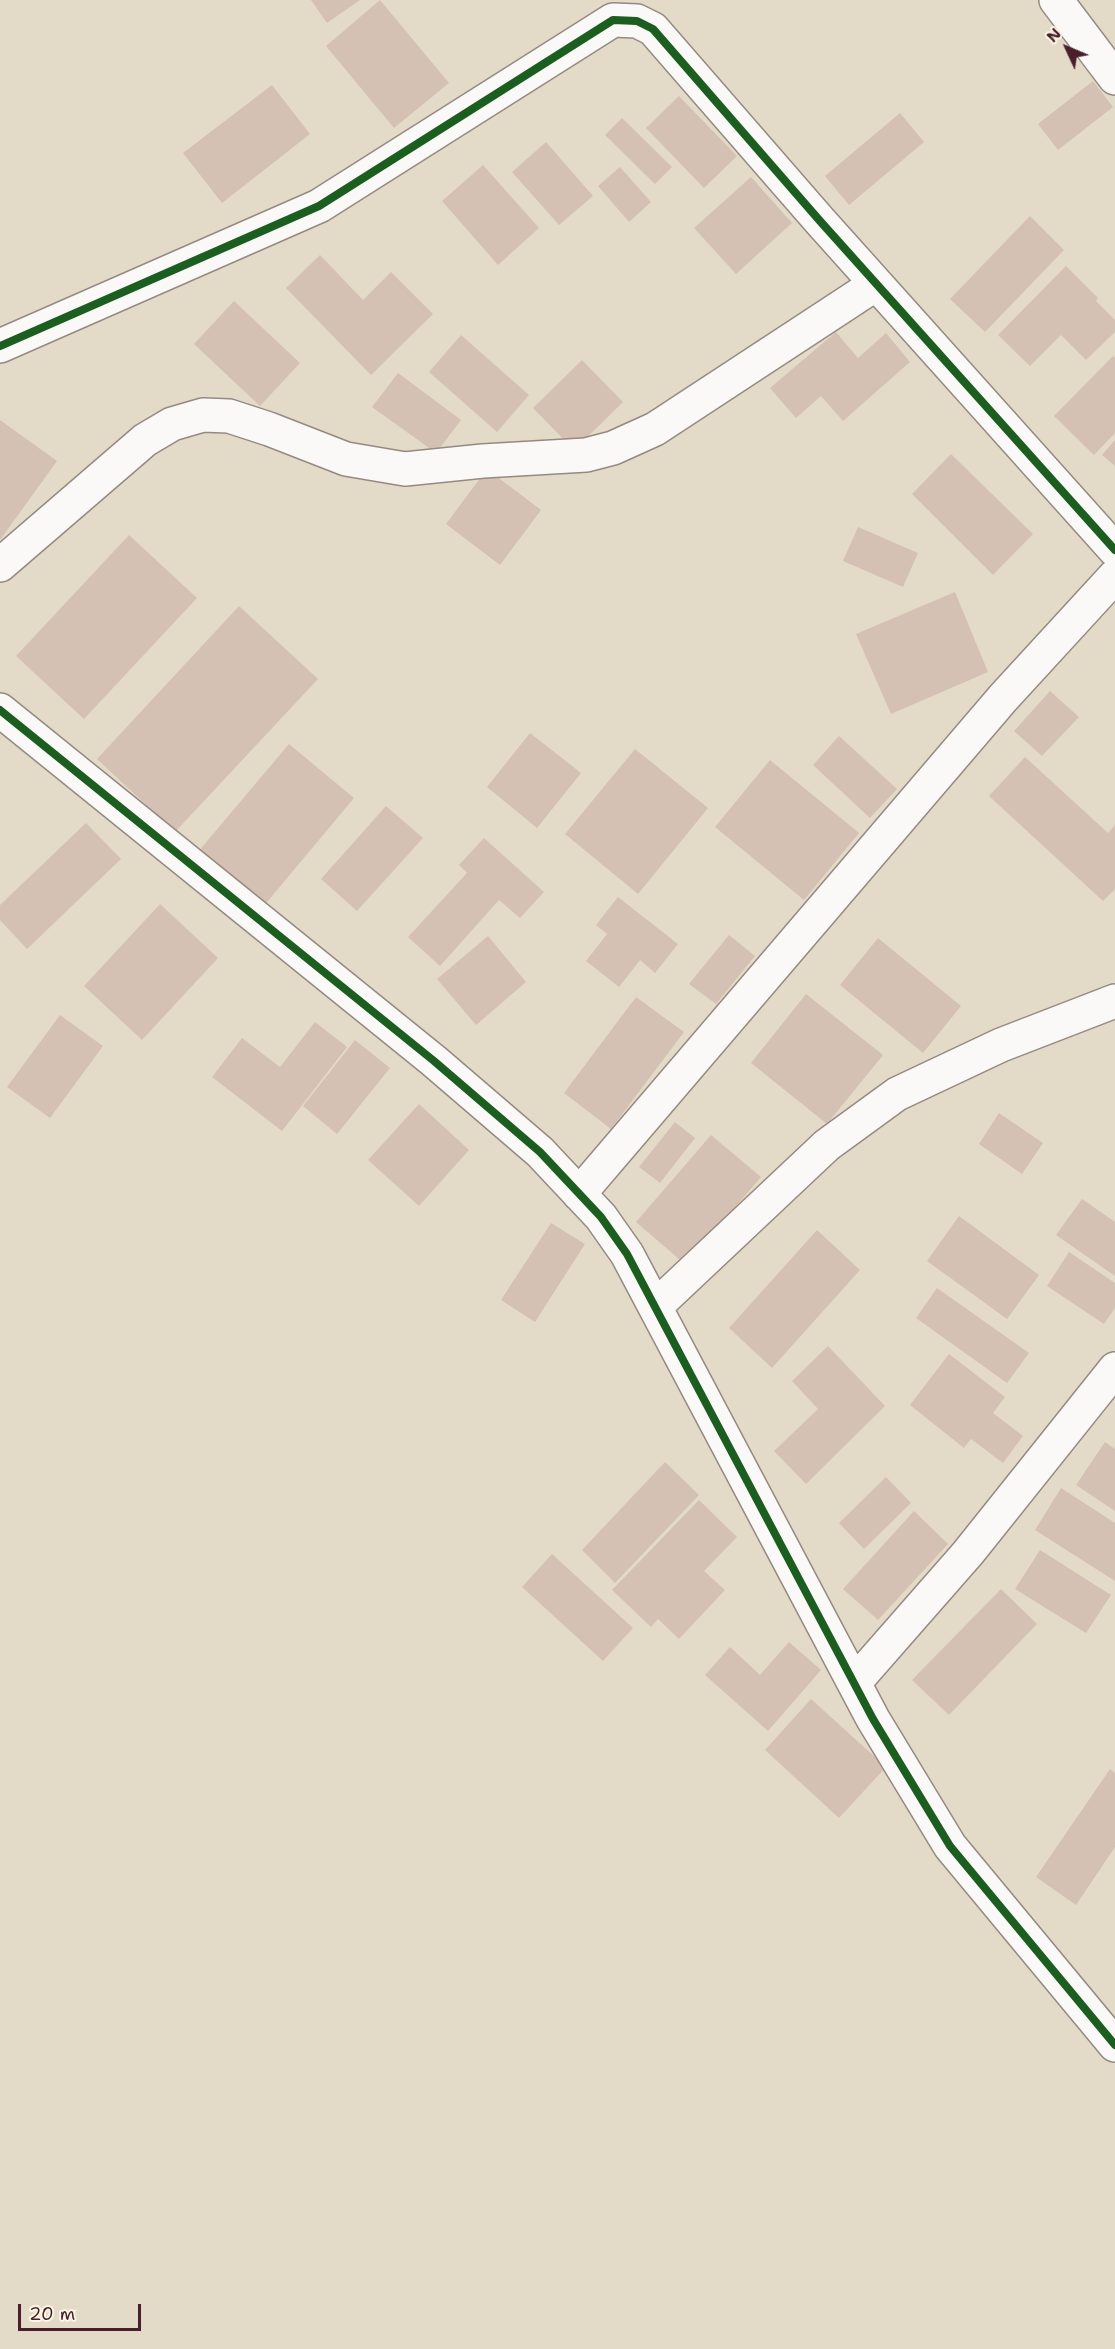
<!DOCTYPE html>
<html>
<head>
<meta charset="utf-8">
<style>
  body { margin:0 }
  #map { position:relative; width:1115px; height:2349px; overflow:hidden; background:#e3dac7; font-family:"Shantell Sans",sans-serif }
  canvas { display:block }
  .north { position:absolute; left:1037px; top:18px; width:60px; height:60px; -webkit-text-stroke:4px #fcf5e5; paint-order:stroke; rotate:314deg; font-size:16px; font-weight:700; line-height:24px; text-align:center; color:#4a1f2b }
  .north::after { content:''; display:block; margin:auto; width:21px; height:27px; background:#4a1f2b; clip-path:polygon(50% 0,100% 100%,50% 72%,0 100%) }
  .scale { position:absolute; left:18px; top:2304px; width:123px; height:27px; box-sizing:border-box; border:3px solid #4a1f2b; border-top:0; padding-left:8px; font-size:18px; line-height:21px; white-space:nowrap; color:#4a1f2b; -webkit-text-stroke:4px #fcf5e5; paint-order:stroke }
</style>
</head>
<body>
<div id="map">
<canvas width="1115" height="2349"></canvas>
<div class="north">N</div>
<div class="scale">20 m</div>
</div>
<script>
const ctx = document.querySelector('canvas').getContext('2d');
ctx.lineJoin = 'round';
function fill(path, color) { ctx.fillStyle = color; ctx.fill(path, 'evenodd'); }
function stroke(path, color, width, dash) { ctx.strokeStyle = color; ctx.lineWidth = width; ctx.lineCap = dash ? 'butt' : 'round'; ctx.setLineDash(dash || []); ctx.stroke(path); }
const building = new Path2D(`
  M311,0H360L327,23Z
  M380,0L449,83L394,128L326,46Z
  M1093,81L1113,107L1058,150L1038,124Z
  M272,85L310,134L222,203L183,153Z
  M679,96L737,156L704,188L646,128Z
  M900,113L924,142L849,205L825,176Z
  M622,118L672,167L655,184L605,135Z
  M546,142L593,196L559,225L512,172Z
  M483,165L539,228L498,265L442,201Z
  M620,167L651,202L629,222L598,186Z
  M751,177L792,223L736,274L694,228Z
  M1030,216L1064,250L985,332L950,299Z
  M320,255L363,300L391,272L433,314L371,375L286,288Z
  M1066,266L1098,298L1096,301L1115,320V332L1086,360L1061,335L1030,366L998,335Z
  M234,301L300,363L260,406L194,344Z
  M836,332L858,358L886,333L910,362L843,421L821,396L796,418L770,388Z
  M461,335L529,395L497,432L429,372Z
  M1113,356L1115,358V433L1094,455L1054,416Z
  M582,360L623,402L574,450L533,408Z
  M398,373L461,420L436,453L372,407Z
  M0,420L57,461L0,540Z
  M1115,440V466L1102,455Z
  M951,454L1033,534L993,575L912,494Z
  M487,469L541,510L500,565L446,524Z
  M858,527L918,553L903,587L843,561Z
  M129,535L197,598L84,719L16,656Z
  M955,592L988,672L891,714L856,634Z
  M239,606L318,679L175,832L97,759Z
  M1050,691L1079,717L1042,756L1014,731Z
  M530,733L581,773L537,828L487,787Z
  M839,736L897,789L870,818L813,765Z
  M289,744L354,798L262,908L197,853Z
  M635,749L708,808L638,894L565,834Z
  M1025,757L1108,833L1115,825V889L1103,901L989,796Z
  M770,760L859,833L804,900L715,827Z
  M386,806L423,838L357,911L321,879Z
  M86,823L121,859L27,949L0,920V905Z
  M484,838L544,892L520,918L499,900L440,966L408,937L467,873L459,865Z
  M618,897L678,944L655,973L640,960L619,987L586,961L607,934L596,925Z
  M160,904L218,958L142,1040L84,986Z
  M729,935L755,956L716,1004L689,984Z
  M488,936L526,982L476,1025L437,979Z
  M878,938L961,1006L923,1053L840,985Z
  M806,994L883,1055L827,1124L751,1063Z
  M636,997L684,1032L611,1129L564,1093Z
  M60,1015L103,1046L50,1118L7,1087Z
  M315,1022L347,1047L282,1131L212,1077L242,1038L280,1067Z
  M355,1040L390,1068L337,1134L303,1106Z
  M419,1104L469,1150L419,1206L368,1160Z
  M999,1113L1043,1143L1022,1174L979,1144Z
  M675,1122L695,1138L660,1183L639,1167Z
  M711,1135L761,1177L686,1265L636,1222Z
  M1082,1199L1115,1222V1276L1056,1235Z
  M959,1216L1039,1275L1007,1319L927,1261Z
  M551,1223L585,1244L535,1322L501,1300Z
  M817,1230L860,1270L772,1368L729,1328Z
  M1069,1252L1115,1283V1308L1104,1324L1047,1286Z
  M937,1288L1029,1353L1007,1383L916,1318Z
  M828,1346L885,1406L806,1484L774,1451L818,1409L792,1381Z
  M949,1354L1005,1397L993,1413L1023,1436L1003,1463L971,1439L964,1448L910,1405Z
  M1105,1442L1115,1449V1511L1076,1485Z
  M665,1462L699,1495L615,1583L582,1550Z
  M886,1477L911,1503L864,1549L839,1523Z
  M1061,1488L1115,1523V1581L1035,1530Z
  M699,1500L737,1537L704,1571L725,1590L679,1639L658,1619L651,1627L612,1590Z
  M914,1511L948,1544L878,1620L843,1589Z
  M1040,1550L1111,1595L1086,1633L1015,1589Z
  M552,1554L633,1628L603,1661L522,1587Z
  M1001,1589L1037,1624L949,1715L912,1680Z
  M789,1642L821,1670L768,1731L705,1675L730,1647L760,1675Z
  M811,1699L886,1767L839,1818L765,1750Z
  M1110,1769L1115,1773V1847L1076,1905L1036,1877Z`);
const minor = new Path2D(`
  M1056,0L1115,78
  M0,346L319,206L613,20L637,21L653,29L820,221L1115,550
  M0,565L145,440L172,424L203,415L229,416L269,429L346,459L405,469L483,461L586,455L613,448L655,429L876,284
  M0,710L434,1061L540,1152L601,1217L627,1254L873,1719L950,1846L1115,2045
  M579,1194L1003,698L1115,576
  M655,1307L827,1145L897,1094L1001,1045L1115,1001
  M855,1682L968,1553L1115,1369`);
const cycleway = new Path2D(`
  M0,346L319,206L613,20L637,21L653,29L820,221L1115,550
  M0,710L434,1061L540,1152L601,1217L627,1254L873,1719L950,1846L1115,2045`);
fill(building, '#d5c1b4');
stroke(minor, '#958a82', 36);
stroke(minor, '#fbf9f7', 33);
stroke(cycleway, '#1b5e20', 8);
</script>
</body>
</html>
